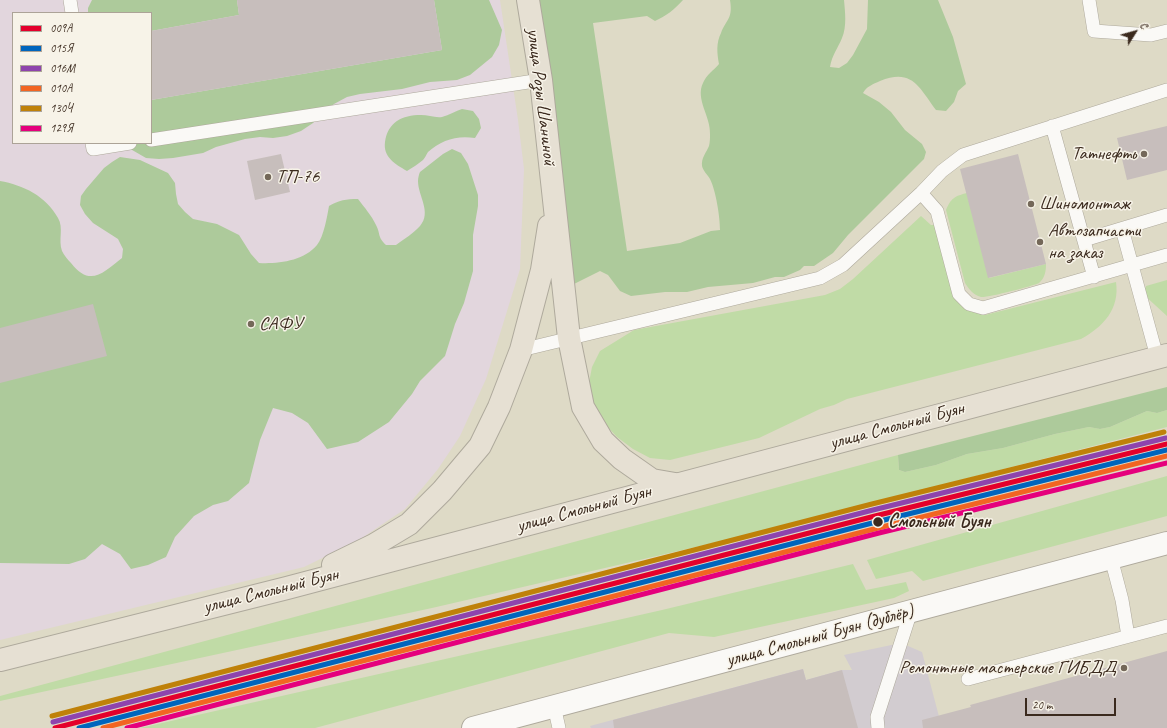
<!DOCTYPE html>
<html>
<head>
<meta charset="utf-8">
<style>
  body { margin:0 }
  #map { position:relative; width:1167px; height:728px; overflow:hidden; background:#dedac6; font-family:Caveat,sans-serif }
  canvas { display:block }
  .legend { position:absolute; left:12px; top:12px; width:140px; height:132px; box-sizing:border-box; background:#f7f3e8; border:1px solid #aca397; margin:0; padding:5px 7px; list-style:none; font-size:12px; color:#3b2a1e }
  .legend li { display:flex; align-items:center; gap:8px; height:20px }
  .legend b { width:20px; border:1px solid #aca397 }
  .north { position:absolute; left:1115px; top:12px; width:40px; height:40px; -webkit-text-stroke:3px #f7f3e8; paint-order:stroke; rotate:53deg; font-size:11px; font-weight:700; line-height:16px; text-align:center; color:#3b2a1e }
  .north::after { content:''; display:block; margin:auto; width:14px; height:18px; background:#3b2a1e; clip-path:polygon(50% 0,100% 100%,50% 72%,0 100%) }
  .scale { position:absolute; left:1025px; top:698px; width:91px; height:18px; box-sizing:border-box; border:2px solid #3b2a1e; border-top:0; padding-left:5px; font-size:12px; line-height:14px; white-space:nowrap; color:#3b2a1e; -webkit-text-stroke:3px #f7f3e8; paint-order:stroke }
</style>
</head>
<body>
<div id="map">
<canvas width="1167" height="728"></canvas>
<ul class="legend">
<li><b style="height:5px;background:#e4002b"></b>009А</li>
<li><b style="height:5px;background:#0065bd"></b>015Я</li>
<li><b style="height:5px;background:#8e44ad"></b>016М</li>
<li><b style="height:5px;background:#f26522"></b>010А</li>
<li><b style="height:5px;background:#bf8109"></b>130Ч</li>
<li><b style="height:5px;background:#e5007d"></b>129Я</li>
</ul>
<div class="north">С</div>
<div class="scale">20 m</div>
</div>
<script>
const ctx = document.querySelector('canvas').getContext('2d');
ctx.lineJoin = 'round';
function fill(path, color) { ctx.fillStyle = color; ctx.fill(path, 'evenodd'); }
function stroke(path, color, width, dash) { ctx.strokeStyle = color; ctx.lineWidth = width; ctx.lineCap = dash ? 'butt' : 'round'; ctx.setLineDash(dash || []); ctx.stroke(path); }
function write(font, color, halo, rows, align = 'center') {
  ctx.font = font + ' Caveat,sans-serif'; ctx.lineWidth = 3; ctx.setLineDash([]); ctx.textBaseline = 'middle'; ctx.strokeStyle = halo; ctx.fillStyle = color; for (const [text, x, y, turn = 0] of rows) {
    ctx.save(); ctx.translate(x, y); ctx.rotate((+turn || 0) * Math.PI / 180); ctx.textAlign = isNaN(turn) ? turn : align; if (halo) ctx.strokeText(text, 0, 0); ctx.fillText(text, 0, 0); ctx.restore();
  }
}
const built = new Path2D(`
  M0,0H500L518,120L524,169L520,269L486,379L460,436L438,469L405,509L359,540L304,567L0,640ZM13,13H151V143H13Z`);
const industrial = new Path2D(`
  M901,643L922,652L942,728H591L590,726L803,669L806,680L842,670H852L844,655Z`);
const green = new Path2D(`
  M967,193L989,278L1046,264C1046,271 1045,278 1039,283C1033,286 987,298 981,297C973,295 969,289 965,283L946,210C951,198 955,196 967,193Z
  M921,216L931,225H935C940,243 949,291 960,304C965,311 977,313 985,315L1116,282C1120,309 1103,327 1081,339L847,399L834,405L820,409L759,438L670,460L650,458L633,449L617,437L602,421L593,402L588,388L592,367L600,351L634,330L825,295L840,289L853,279Z
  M1167,280V316L1143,294L1146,286Z
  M1167,410V427L739,537L432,608L0,701V696L898,455L899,470L905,472L936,465L967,454L1003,448L1055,434L1089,427L1100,429L1110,427L1147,411L1157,413Z
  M1167,476V516L923,581L912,571L876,579L867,560Z
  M853,564L866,590L906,582L909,591L894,598L714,637L669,633L315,728H140L662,610Z`);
const forest = new Path2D(`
  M92,0H237L239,15L151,31V13H88V8Z
  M434,0H489L502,30L499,45L492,57L470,75L457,80L430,82L402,89L360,94L347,97L334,104L323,113L313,123L301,131L287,136L273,138L260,137L245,139L216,147L203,153L173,158L159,159L146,158L120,143H151V100L442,50Z
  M531,0H683C674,10 666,16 655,21L647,16L593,23L627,251L680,243L711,231L720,230C720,217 716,191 710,179C708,175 703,171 702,166C701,158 706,153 709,146C710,142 710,138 710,134C711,117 695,99 703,83C706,75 714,70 719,64C717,53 716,43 721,33C727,18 733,19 730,0H844C845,12 847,26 842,38C838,48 832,55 830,67L839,68L847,63L853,55L867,29L868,0H938L953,37L966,84L958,91L954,102L946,111L936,110C919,87 912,68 880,81C873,84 866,87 863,93L879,102L891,112L905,130L922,144L926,152L924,159L848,235L833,253L814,266H804L800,270L784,277H775L753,283L708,287L687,292H665L631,296L620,291L608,275L600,271L572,285Z
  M462,109L473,111L479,119L481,128L475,138C457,135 441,140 428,152C426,155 425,158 423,160C418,164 412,168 407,171C395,164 383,157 385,142C388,122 402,115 421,115C428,115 435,118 442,117C449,115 456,111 462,109Z
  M452,149L461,153L468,164L478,195V206L473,235V271L464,303L455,324L445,356L420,381L412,394L389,422L358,442L327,449L308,423L292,413L273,408L260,440L249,483L228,501L213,505L194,516L175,537L166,557L148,565L131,569L120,554L102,544L85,559L69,564L0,563V181C23,185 46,196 58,218C64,228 58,240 62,251C64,255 68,260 71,263C90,288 104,272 122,258L123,249L118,239L93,223L85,214L80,205L81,196L86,189L104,168L112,162L120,157L140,160L168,173L175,183L176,194L178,204L185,212L193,219L217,224L239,235L251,254L259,263C278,264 304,261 317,245C324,236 327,217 329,206C339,200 346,199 358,199C364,207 372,216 376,225C381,235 377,236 386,245H396C404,239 414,233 420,226C432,212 418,196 418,181C418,178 419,174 420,172L443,154Z
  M1167,387V410L1157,413L1147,411L1110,427L1100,429L1089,427L1055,434L1003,448L967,454L936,465L905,472L899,470L898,455Z`);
const building = new Path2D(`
  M237,0H434L442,50L151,100V31L239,15Z
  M1167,126V170L1127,180L1117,138Z
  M281,154L290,192L255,200L247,161Z
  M1018,154L1046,264L988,278L960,169Z
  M93,304L107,356L0,383V328Z
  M1167,651V728H923L922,720L971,707L970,705Z
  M803,669L806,680L842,670L858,728H614L613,720Z`);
const lane = new Path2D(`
  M70,0L72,13
  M1089,0L1094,31L1151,35L1167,31
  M1052,126L1094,277
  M151,140L541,80
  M92,143L93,149L130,143
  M921,193L937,211L959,294L969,304L983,308L1167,255
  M1122,229L1157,357
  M1084,240L1167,215
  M521,350L820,278L843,265L921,193L942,171L963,155L1167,90
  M1111,558L1122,600L1128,636
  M968,679L1167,626
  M554,706L559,728
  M878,728L877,717L911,611`);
const street = new Path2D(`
  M473,728L1167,543`);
const primary = new Path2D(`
  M528,0L541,80L569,338L583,407L603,441L622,459L652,480L675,484
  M333,565L374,545L409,524L442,491L480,446L499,407L521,350L542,270L549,226
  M0,660L287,588L1167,355`);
const rail1 = new Path2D(`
  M55,728L875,516L1167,444`);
const rail2 = new Path2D(`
  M79,728L876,522L1167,450`);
const rail3 = new Path2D(`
  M53,722L873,510L1166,438`);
const rail4 = new Path2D(`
  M103,728L878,528L1167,456`);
const rail5 = new Path2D(`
  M52,716L872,504L1164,432`);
const rail6 = new Path2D(`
  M127,728L879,533L1167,463`);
const markers = [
  [1144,154,4,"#746859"],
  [268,177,4,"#746859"],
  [1031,204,4,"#746859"],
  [1040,242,4,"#746859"],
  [251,324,4,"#746859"],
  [878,522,5.5,"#3b2a1e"],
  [1124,668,4,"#746859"]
];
const streetNames = [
  ["улица Розы Шаниной",541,97,83],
  ["улица Смольный Буян",897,426,-15],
  ["улица Смольный Буян",584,509,-15],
  ["улица Смольный Буян",271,591,-14],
  ["улица Смольный Буян (дублёр)",820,636,-15]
];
const poiNames = [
  ["Татнефть",1136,154,"right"],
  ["ТП-76",276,177],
  ["Шиномонтаж",1039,204],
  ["Автозапчасти",1048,231],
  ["на заказ",1048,253],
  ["САФУ",259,324],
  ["Ремонтные мастерские ГИБДД",1116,668,"right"]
];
const stopNames = [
  ["Смольный Буян",888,522]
];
fill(built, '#e2d6dd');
fill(industrial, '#d2ccd0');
fill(green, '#c0dba6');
fill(forest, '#adca9b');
fill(building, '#c7bebc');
stroke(lane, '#aea99c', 14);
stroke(street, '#aea99c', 24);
stroke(primary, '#aea99c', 24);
stroke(lane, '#faf9f6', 13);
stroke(street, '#faf9f6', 22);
stroke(primary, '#e6e0d3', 22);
stroke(rail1, '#e4002b', 5);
stroke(rail2, '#0065bd', 5);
stroke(rail3, '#8e44ad', 5);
stroke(rail4, '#f26522', 5);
stroke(rail5, '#bf8109', 5);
stroke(rail6, '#e5007d', 5);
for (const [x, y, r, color] of markers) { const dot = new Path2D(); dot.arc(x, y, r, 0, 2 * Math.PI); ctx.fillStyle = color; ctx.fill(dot); stroke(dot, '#f7f3e8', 1.5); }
write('19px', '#3b2a1e', '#f7f3e8', streetNames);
write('19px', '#3b2a1e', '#f7f3e8', poiNames, 'left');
write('bold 19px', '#3b2a1e', '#f7f3e8', stopNames, 'left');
</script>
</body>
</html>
